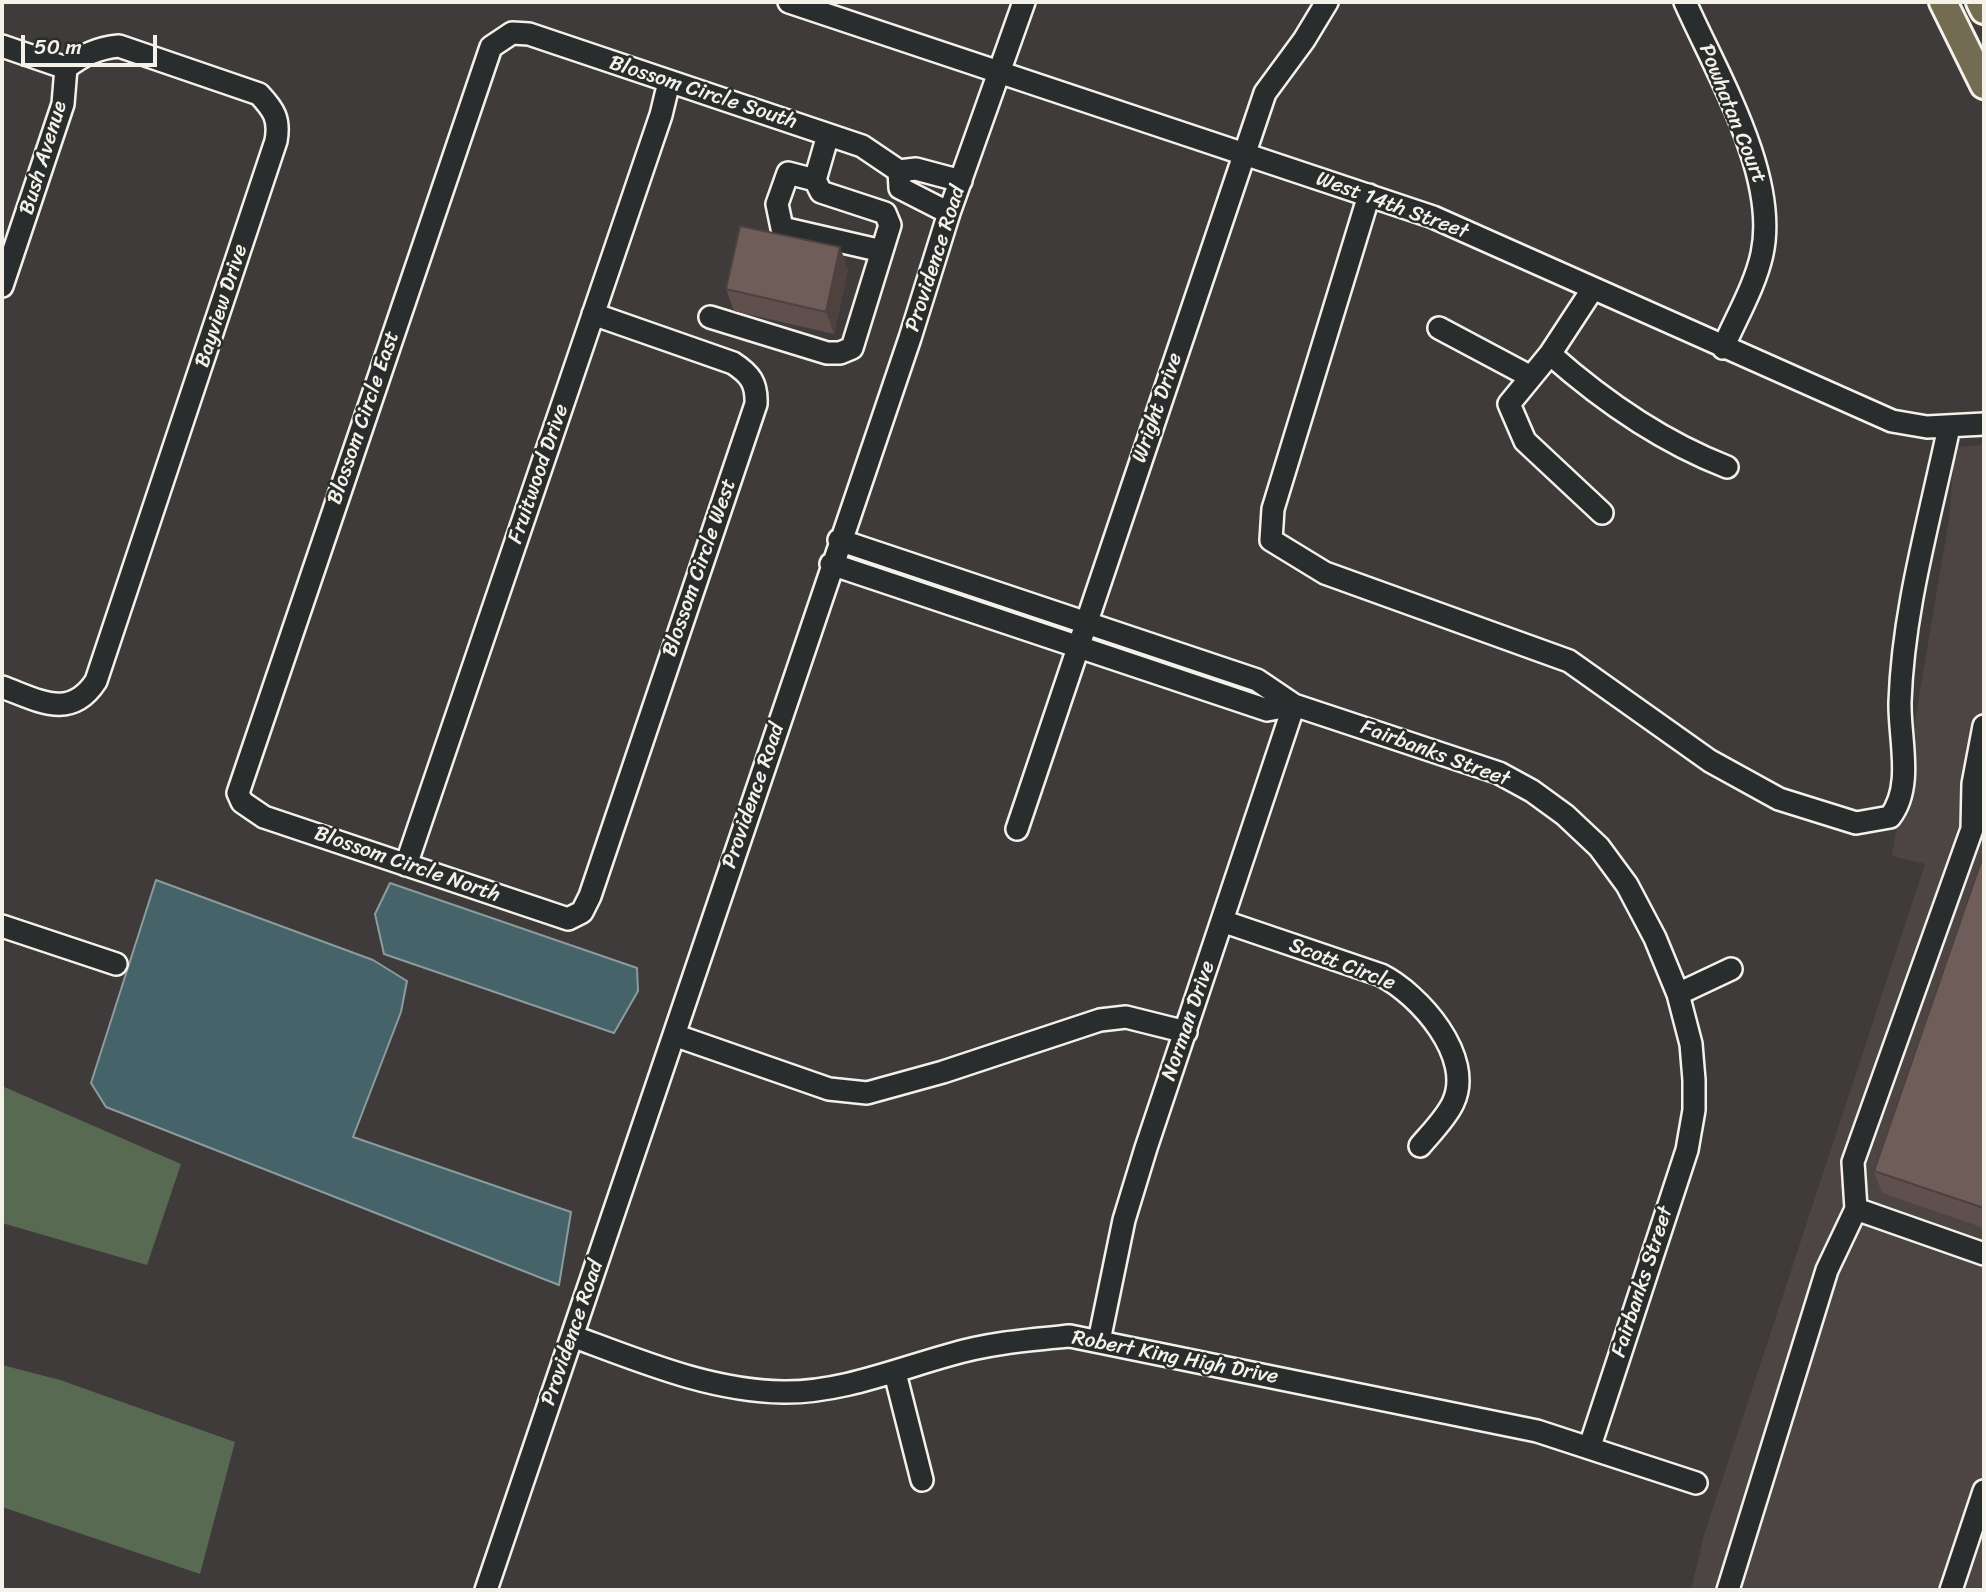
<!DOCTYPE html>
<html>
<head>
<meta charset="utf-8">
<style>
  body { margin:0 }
  #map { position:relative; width:1986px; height:1592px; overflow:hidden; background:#3f3b3b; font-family:Sriracha,sans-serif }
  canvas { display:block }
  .frame { position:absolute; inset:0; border:4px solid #f4f1e8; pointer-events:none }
  .scale { position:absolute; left:21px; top:35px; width:136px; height:32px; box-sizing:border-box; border:4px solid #f4f1e8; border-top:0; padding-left:9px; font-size:21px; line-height:24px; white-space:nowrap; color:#f4f1e8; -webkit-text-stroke:5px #2a2d2e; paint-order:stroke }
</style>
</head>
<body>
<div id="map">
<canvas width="1986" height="1592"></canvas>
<div class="frame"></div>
<div class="scale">50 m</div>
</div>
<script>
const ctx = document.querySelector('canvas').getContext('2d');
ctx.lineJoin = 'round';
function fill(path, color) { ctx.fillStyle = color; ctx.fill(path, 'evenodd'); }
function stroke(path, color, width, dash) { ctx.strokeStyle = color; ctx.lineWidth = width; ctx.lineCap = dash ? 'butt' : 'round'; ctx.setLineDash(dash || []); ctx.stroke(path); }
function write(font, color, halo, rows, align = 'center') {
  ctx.font = font + ' Sriracha,sans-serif'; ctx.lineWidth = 5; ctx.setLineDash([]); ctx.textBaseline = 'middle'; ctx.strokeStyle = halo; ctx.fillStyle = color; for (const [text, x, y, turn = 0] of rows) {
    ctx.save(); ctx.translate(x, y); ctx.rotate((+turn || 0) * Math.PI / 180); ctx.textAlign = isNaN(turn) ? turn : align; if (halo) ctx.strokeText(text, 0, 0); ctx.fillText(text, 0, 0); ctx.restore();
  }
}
const built = new Path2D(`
  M1984,445V1590H1691L1704,1535L1925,864L1892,856L1949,520L1955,447Z`);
const green = new Path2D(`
  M2,1086L181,1164L147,1265L2,1223Z
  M2,1365L60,1380L235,1442L200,1574L2,1507Z`);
const water = new Path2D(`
  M156,880L373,960L407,981L401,1012L353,1137L571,1212L559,1285L106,1107L91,1083Z
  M390,883L637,968L638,991L614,1033L384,954L375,914Z`);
const minor = new Path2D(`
  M789,2L1433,217L1892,421L1927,427L1984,424
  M1685,2C1716,72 1779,176 1762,254C1755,286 1736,318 1723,348
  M2,46L66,68C83,55 97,48 119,46L259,94C274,110 280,119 276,141L96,681C70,721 38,700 2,687
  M899,171L900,188L949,213
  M815,180L788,173L777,204L782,228L882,251
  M1369,195L1273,509L1271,540L1325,573L1569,661L1710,761L1779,799L1856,823L1890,817C1914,786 1899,738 1900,702C1903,609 1930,518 1949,427
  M2,286L63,104L66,68
  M1592,290L1550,354L1509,404L1525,441L1602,513
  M593,314L733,363C750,374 757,383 756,404L590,896L582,912L568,919L264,817L242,802L238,793L491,47L512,33L529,34L862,146L899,171L916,169L961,181
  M710,317L827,353H840L852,348L890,225L885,213L821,192L815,180L828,135
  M1439,328L1531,377
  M1550,354C1603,401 1660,441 1727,467
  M839,540L1257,680L1294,705L1499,773L1532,791L1565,815L1599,847L1627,885L1655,938L1678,994L1691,1044L1694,1080V1110L1687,1150L1590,1446
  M831,564L1267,710L1294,705
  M1984,726L1973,784L1972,829L1853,1162L1856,1209L1984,1254
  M1017,829L1265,93L1304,40L1327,2
  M406,865L661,115L669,82
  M1222,921L1381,975C1419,994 1475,1057 1453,1103C1446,1118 1431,1133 1420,1146
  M2,926L116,964
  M1678,994L1731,969
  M674,1035L829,1089L867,1093L943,1072L1100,1020L1126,1017L1186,1032
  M572,1336C640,1361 710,1391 783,1392C839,1393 895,1370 949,1355C989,1343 1028,1340 1070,1336L1537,1431L1696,1483
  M1099,1341L1124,1220L1146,1148L1294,705
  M895,1373L922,1480
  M486,1590L910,338L949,213L1024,2
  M1728,1590L1827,1270L1856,1209
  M1951,1590L1984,1491`);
const major = new Path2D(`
  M1943,2L1984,85
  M1980,2L1984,10`);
const wall = new Path2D(`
  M848,269L834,334L734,311L726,289Z
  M1984,856V1228L1882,1193L1874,1171Z`);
const shadedWall = new Path2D(`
  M840,247L848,269L834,334L826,312Z`);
const building = new Path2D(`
  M740,226L840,247L826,312L726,289Z
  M1983,856H1984V1208L1874,1171Z`);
const streetNames = [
  ["Blossom Circle South",703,93,18],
  ["Powhatan Court",1732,114,68],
  ["Bush Avenue",44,158,-73],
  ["West 14th Street",1392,206,20],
  ["Providence Road",936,259,-72],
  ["Bayview Drive",222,306,-72],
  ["Wright Drive",1158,408,-71],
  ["Blossom Circle East",364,418,-71],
  ["Fruitwood Drive",539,474,-71],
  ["Blossom Circle West",700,568,-71],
  ["Fairbanks Street",1435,754,20],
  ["Providence Road",754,796,-71],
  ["Blossom Circle North",407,865,19],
  ["Scott Circle",1342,965,21],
  ["Norman Drive",1189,1021,-71],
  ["Fairbanks Street",1643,1282,-72],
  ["Providence Road",573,1333,-71],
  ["Robert King High Drive",1175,1358,11]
];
fill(built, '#4d4544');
fill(green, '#596a53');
fill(water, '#46636a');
stroke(water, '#8c9c9c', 2);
stroke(minor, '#f4f1e8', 26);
stroke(major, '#f4f1e8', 32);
stroke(minor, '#2a2d2e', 21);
stroke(major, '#736b52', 26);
fill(wall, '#5f504d');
fill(shadedWall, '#4e413e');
fill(building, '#6f5d59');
stroke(building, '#4e413e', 2);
write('21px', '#f4f1e8', '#2a2d2e', streetNames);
</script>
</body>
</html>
